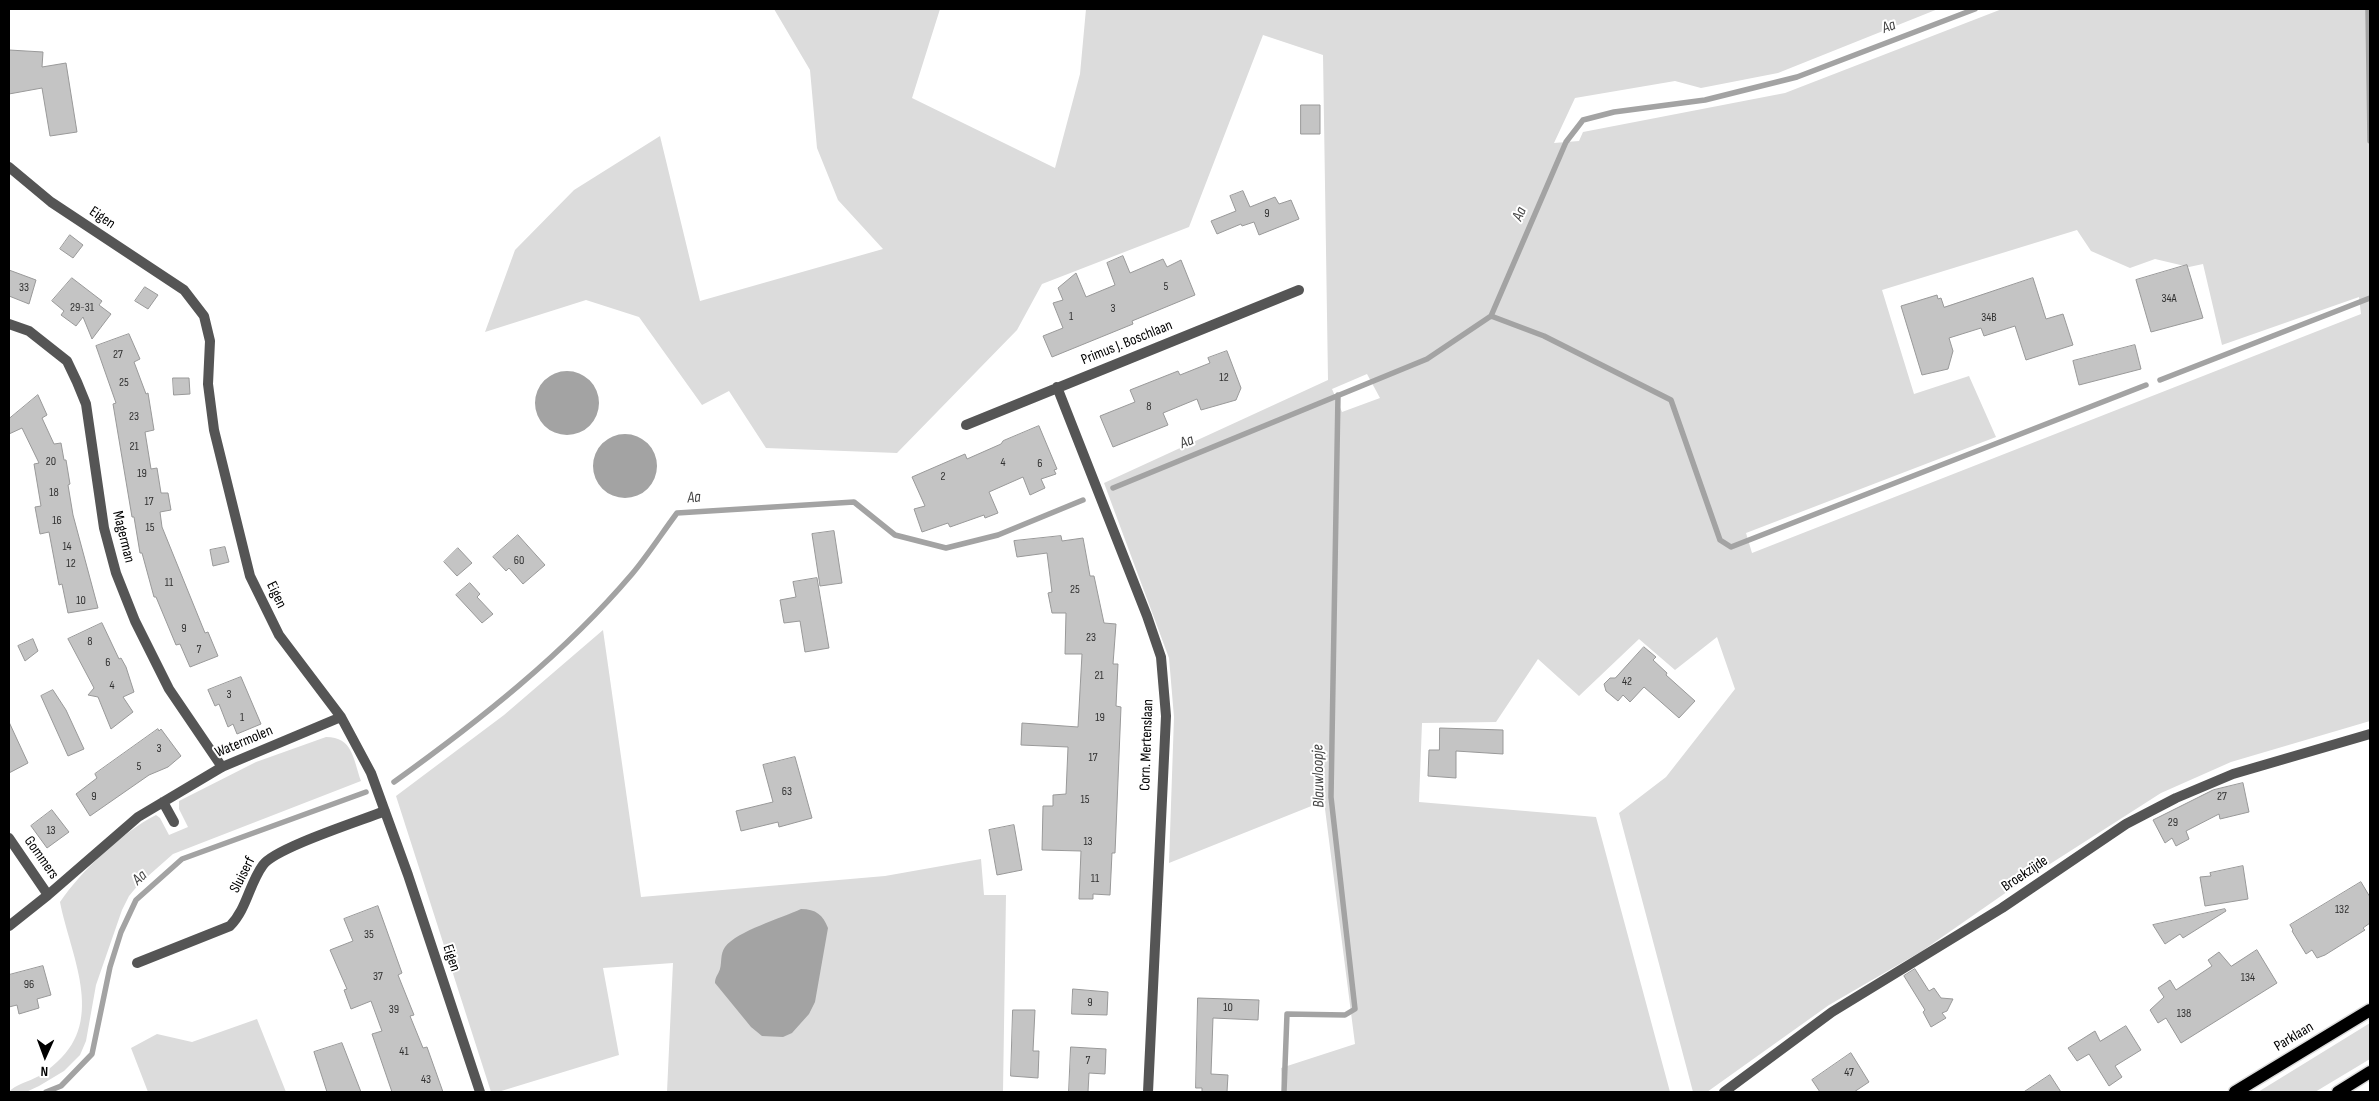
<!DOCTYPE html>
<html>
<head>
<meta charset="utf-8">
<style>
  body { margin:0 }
  #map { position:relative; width:2379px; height:1101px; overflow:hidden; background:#fff; font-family:"Sofia Sans Condensed",sans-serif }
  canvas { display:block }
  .frame { position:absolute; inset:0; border:10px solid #000; pointer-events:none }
  .north { position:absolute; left:20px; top:1031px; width:50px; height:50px; -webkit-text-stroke:4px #fff; paint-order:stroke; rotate:182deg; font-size:14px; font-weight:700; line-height:20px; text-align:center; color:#000 }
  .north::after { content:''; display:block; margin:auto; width:18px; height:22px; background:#000; clip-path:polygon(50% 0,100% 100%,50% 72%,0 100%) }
</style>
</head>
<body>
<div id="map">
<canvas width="2379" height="1101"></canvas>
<div class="frame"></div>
<div class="north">N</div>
</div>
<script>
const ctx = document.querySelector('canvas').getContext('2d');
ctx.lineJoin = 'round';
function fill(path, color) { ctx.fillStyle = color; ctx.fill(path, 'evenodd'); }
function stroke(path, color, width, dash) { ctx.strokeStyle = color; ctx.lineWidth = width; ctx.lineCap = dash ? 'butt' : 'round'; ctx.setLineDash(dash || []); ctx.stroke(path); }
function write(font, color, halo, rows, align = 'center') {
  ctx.font = font + ' "Sofia Sans Condensed",sans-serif'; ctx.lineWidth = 4; ctx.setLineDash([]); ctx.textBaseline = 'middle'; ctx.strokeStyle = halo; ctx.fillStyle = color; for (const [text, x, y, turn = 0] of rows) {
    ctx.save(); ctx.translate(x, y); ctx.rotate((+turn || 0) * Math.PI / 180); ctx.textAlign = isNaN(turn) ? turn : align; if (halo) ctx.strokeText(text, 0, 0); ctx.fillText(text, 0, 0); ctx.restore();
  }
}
const green = new Path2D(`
  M774,9H940L912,98L1055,168L1080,74L1086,9H1938L1778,73L1701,88L1675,81L1575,98L1554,143L1579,141L1583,132L1785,93L2002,9H2370V721L2231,762L2161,793L2014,887L1922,951L1829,1005L1707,1092H1693L1619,813L1666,777L1735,689L1717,637L1675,670L1639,639L1579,696L1538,659L1496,722L1422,723L1419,802L1596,817L1670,1092H1282L1281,1068L1355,1044L1324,801L1169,863L1174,717L1169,658L1104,483L1328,380L1323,55L1263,35L1189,227L1042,284L1017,330L897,453L766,448L729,391L702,405L639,317L586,300L485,332L515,250L574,190L660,136L700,301L883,249L838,200L817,148L810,70ZM2077,230L2091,251L2130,268L2155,259L2189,267L2203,264L2222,345L2359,297L2361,314L1752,553L1746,533L1996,437L1969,376L1914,394L1882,290ZM1367,374L1380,398L1342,412L1332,389Z
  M603,630L641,897L885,876L981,859L984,895H1006L1003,1092H667L673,963L603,968L619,1055L498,1092H491L396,796L504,715Z
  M326,737C353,737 353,759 361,781L173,854L139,884L129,896L122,910L96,985L86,1041L80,1055L64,1071L39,1086L26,1092H9C14,1085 30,1081 39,1076C45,1073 51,1067 57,1062C106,1019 70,954 60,902C82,870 121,833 156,815L160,818L169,835L188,827L179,809V801L256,762Z
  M257,1019L286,1092H148L131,1048L157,1034L192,1042Z
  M2370,1023V1059L2315,1092H2258Z`);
const water = new Path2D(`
  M535 403a32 32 0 1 1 64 0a32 32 0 1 1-64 0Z
  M593 466a32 32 0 1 1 64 0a32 32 0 1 1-64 0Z
  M801,909C816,909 823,915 828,928L815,1002L809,1014L792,1033L783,1037L762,1036L751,1027L715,983C715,977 718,975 720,969C722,962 720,954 725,947C737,931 782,918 801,909Z`);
const stream = new Path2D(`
  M2368,9L2370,141
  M1491,316L1544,336L1671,400L1720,540L1731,547L2146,385
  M2160,380L2370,298
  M1113,488L1427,359L1491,316L1566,142L1583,120L1614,112L1705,100L1797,77L1975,9
  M394,782C479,721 564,654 632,574C648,555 662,533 677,513L854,502L895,535L946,548L998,535L1083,500
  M46,1092L61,1086L92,1054L110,967L121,932L136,900L182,859L366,792
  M1284,1092L1287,1014L1345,1015L1355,1009L1331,797L1338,395`);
const building = new Path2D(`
  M9,50L43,52L42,67L66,63L77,132L50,136L42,88L9,94Z
  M1301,105H1320V134H1301Z
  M1243,191L1250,207L1275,197L1279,204L1291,200L1299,219L1259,235L1254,222L1242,226L1241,224L1217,234L1211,221L1236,211L1230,196Z
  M70,235L83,245L73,258L60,249Z
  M1123,256L1130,273L1163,259L1167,267L1181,260L1195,295L1132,321L1133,324L1052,357L1043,336L1063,328L1053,303L1063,300L1058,288L1076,273L1086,297L1115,285L1107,263Z
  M2187,265L2203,318L2151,332L2136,280Z
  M9,270L36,280L29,304L9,296Z
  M72,278L102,301L99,305L111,314L92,339L83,317L76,326L61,315L64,311L52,301Z
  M2033,278L2046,319L2063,314L2073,345L2026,360L2015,326L1984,336L1981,328L1949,338L1953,351L1948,369L1922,375L1901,306L1937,295L1938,299L1941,298L1944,307Z
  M145,287L158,295L148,309L135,301Z
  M129,334L140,359L134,362L146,394L148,393L154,430L145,432L151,469L157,468L161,493H168L171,510L160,512L162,527L205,633L208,632L218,656L190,667L180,644L176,645L156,597H154L142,553H140L134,517H132L113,404L116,403L96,346Z
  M2135,345L2141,369L2079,385L2073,361Z
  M1227,351L1241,388L1236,400L1201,410L1197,399L1163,413L1168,425L1113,447L1100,416L1135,402L1130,390L1178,371L1180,375L1210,363L1208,358Z
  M173,378H189L190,394L174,395Z
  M38,395L47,415L42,418L54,444L61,443L64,460H66L70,484L68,485L73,515L98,608L68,613L62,584L59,585L49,532L40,534L35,507L41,506L34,464L39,463L22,428L9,434V419Z
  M1039,426L1057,469L1054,470L1056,474L1041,479L1045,488L1030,495L1023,477L989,492L998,513L985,518L984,515L950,527L948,523L922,532L914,509L925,506L912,477L965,454L967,459L1001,444L1003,441Z
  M834,531L842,583L820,586L812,534Z
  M518,535L545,565L523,584L509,568L506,571L493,557Z
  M1061,536L1062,541L1083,538L1090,576H1094L1104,623L1116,624L1113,664H1118L1116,706L1121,707L1115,853H1112L1110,895L1093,894V899H1079L1081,851L1042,850L1043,806H1053V795L1066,794L1068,747L1021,745L1022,723L1078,727L1082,654H1065L1066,613H1052L1048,593L1052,592L1047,553L1017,557L1014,541Z
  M225,547L229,562L213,566L210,550Z
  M458,548L472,563L457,576L444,562Z
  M817,578L829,648L805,652L800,621L784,623L780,600L796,597L793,582Z
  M470,583L480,594L477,597L493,614L482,623L456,595Z
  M102,623L119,659L121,658L126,667L134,692L123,697L133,712L111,729L98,697L88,695L94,688L68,639Z
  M33,639L38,651L25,661L18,646Z
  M1644,647L1656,657L1653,660L1667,673L1666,675L1695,701L1679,718L1644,687L1630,702L1623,695L1618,701L1606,691L1604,684L1610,678H1615Z
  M241,677L261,724L237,734L233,724L228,727L219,704L215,706L208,690Z
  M53,690L66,710L84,749L68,756L41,696Z
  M9,722L28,763L9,773Z
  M1440,728L1503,730V754L1456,751V778L1428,776L1429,750H1439Z
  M158,729L159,731L161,729L181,756L168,767L149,775L90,816L76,794L97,778L95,774Z
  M795,757L812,818L779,827L778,822L741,831L736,811L773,802L763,765Z
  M2243,783L2249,812L2220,819L2219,814L2186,831L2189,839L2176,846L2172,838L2165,843L2153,820L2213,790Z
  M52,810L69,832L47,848L31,826Z
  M1014,825L1022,870L997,875L989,830Z
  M2243,866L2248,899L2205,906L2200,877L2211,876L2210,873Z
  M2361,882L2370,897V923L2363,928L2365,930L2325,955L2317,958L2312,950L2306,954L2292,931L2293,930L2290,925Z
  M378,906L402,973L398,975L414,1015L410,1016L423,1048L427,1047L443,1092H392L372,1034L382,1031L371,1001L351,1009L344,990L347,989L330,950L353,941L344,919Z
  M2225,909L2226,911L2183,938L2180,934L2165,944L2153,925Z
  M2257,950L2277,983L2181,1043L2166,1018L2158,1023L2150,1010L2164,997L2158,988L2170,980L2176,990L2212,966L2208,960L2219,952L2231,966Z
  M43,966L51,995L37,999L39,1008L19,1014L17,1005L9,1007V975Z
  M1915,969L1929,991L1934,988L1941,998L1953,999L1947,1011L1942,1013L1946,1018L1931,1027L1923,1012L1925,1010L1904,976Z
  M1073,989L1108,992L1107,1015L1072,1014Z
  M1198,998L1259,1000L1258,1020L1213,1018L1211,1074L1228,1075L1227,1092H1202V1088H1196Z
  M1013,1010H1035L1033,1051H1039L1038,1078L1011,1076Z
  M2126,1026L2141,1050L2115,1066L2122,1077L2109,1086L2089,1054L2077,1061L2068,1048L2095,1031L2100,1041Z
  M342,1043L361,1092H327L314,1052Z
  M1071,1047L1106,1049L1105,1074L1089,1073L1088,1092H1069Z
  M1851,1053L1869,1082L1854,1092H1820L1812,1080Z
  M2050,1075L2061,1092H2024Z`);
const street = new Path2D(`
  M9,167L51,202L184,290L204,316L210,341L208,384L214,430L250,576L279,635L341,717L371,773L408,875L480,1092
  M9,324L29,331L67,361L77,382L86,404L104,528L116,573L135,621L169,689L222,767
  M1057,387L1147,616L1161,657L1166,716L1148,1092
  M966,425L1299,290
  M163,802L174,822
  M9,838L48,895
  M9,926L48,895L138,817L222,767L341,717
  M137,963L230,926C247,909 249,884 263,865C275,848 360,821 385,811
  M1724,1092L1832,1012L2002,908L2126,824L2176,798L2233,774L2370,734`);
const primary = new Path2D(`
  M2235,1092L2370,1010
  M2338,1092L2370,1072`);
const numberNames = [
  ["9",1267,214],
  ["5",1166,287],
  ["33",24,288],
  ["34A",2169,299],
  ["29-31",82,308],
  ["3",1113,309],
  ["1",1071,317],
  ["34B",1989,318],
  ["27",118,355],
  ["12",1224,378],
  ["25",124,383],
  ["8",1149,407],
  ["23",134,417],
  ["21",134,447],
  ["20",51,462],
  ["4",1003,463],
  ["6",1040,464],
  ["19",142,474],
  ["2",943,477],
  ["18",54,493],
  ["17",149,502],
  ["16",57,521],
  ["15",150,528],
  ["14",67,547],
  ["60",519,561],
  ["12",71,564],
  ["11",169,583],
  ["25",1075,590],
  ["10",81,601],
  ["9",184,629],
  ["23",1091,638],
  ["8",90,642],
  ["7",199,650],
  ["6",108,663],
  ["21",1099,676],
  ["42",1627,682],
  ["4",112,686],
  ["3",229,695],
  ["1",242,718],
  ["19",1100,718],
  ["3",159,749],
  ["17",1093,758],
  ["5",139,767],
  ["63",787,792],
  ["9",94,797],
  ["27",2222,797],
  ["15",1085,800],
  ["29",2173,823],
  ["13",51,831],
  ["13",1088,842],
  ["11",1095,879],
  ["132",2342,910],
  ["35",369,935],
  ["37",378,977],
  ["134",2248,978],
  ["96",29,985],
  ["9",1090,1003],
  ["10",1228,1008],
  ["39",394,1010],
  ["138",2184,1014],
  ["41",404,1052],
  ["7",1088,1061],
  ["47",1849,1073],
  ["43",426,1080]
];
const streetNames = [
  ["Eigen",102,218,34],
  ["Primus J. Boschlaan",1127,343,-22],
  ["Magerman",123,537,76],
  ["Eigen",276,595,64],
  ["Watermolen",244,742,-23],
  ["Corn. Mertenslaan",1147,745,-88],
  ["Gommers",41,858,55],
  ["Broekzijde",2025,874,-34],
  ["Sluiserf",243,875,-63],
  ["Eigen",451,958,72],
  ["Parklaan",2294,1037,-31]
];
const waterNames = [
  ["Aa",1889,27,-21],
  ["Aa",1520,214,-67],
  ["Aa",1187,442,-22],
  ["Aa",694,498,-4],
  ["Blauwloopje",1319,776,-91],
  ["Aa",140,878,-42]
];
fill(green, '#dcdcdc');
fill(water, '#a3a3a3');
stroke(stream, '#a3a3a3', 5.5);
fill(building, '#c4c4c4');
stroke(building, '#999', 1);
stroke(primary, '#dbdbdb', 15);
stroke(street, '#555', 10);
stroke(primary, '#000', 12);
write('12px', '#313131', null, numberNames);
write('15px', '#000', '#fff', streetNames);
write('italic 16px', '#444', '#fff', waterNames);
</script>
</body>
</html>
